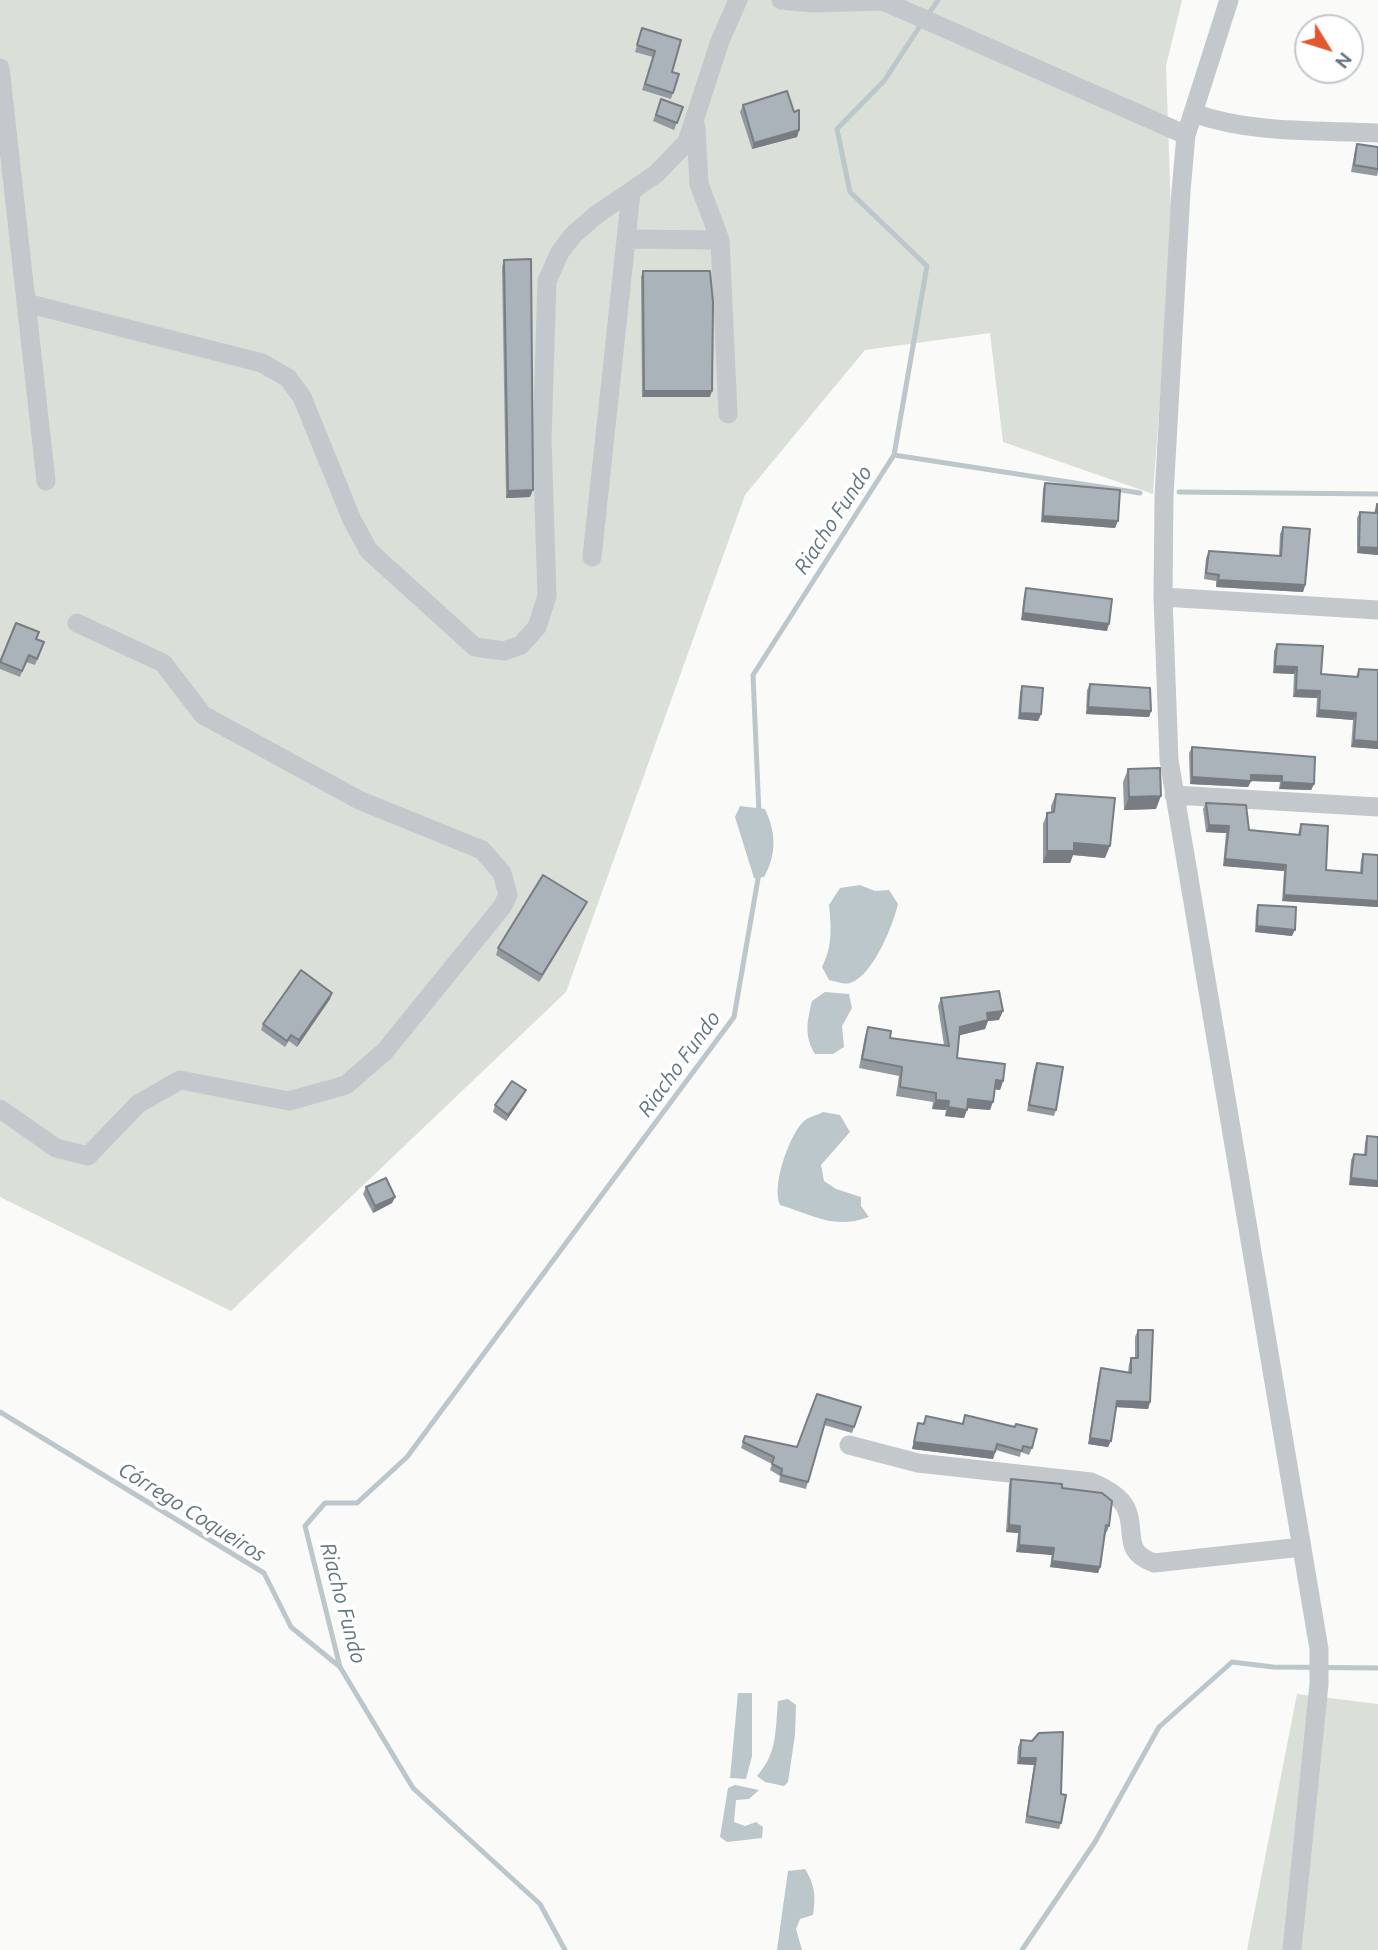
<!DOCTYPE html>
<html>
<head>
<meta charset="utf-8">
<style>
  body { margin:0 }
  #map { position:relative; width:1378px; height:1950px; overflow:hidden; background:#fafaf8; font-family:Ubuntu,sans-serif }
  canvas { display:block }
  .north { position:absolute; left:1294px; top:14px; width:70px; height:70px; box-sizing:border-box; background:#fff; border:2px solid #c1c8cd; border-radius:50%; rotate:128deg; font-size:19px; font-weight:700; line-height:28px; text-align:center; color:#657683 }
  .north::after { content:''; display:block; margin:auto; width:24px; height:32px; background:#e4572e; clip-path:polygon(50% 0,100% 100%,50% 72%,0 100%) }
</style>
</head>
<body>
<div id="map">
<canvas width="1378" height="1950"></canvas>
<div class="north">N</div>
</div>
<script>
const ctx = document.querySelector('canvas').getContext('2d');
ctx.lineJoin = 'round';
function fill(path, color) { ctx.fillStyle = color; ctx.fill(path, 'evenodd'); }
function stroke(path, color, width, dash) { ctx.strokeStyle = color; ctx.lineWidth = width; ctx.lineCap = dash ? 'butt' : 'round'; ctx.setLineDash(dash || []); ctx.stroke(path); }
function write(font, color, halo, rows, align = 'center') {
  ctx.font = font + ' Ubuntu,sans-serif'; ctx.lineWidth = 7; ctx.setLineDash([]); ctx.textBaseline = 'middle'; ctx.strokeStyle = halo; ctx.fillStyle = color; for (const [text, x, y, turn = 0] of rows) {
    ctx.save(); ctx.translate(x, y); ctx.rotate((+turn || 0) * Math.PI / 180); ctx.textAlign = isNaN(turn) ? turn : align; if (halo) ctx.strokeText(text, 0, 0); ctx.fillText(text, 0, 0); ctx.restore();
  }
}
const green = new Path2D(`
  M0,0H1182L1166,66L1172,240L1153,494L1003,442L990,333L865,350L745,495L566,992L231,1311L0,1197Z
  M1297,1694L1378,1704V1950H1247Z`);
const water = new Path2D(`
  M740,806L765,809C776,832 777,855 764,877L754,878L735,817Z
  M860,885L875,891L889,890L898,904C893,925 873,976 850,983C844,985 835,981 829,980L822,967C833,946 831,927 829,905L840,888Z
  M825,992L849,994L852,1008L842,1026L844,1047L833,1054H815C804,1036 807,1022 812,1001Z
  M823,1112L840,1115L850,1132L821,1165L824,1181L836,1189L861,1197V1206L869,1217C833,1230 814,1215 780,1205C771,1187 789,1136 803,1122C807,1117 818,1115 823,1112Z
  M738,1693H752V1756L746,1779L730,1778Z
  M788,1699L796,1705L795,1735L788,1782L784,1786L765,1782L757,1776C778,1752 775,1731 778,1701Z
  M735,1785L759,1790L749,1799L736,1800L734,1822L745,1826L756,1822L763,1827L762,1838L727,1842L720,1837L728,1788Z
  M805,1869C815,1885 816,1896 813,1915L800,1919L796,1929L802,1950H777L788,1871Z`);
const stream = new Path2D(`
  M928,15L938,0
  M894,455L1140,493
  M1179,492L1378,494
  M759,814L753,675L894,455L927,266L850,192L837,129L884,81L922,23
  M0,1412L264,1573L291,1627L340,1667
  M565,1950L540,1904L413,1788L340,1667L305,1526L325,1503H357L407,1457L734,1017L759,873
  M1022,1950L1095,1842L1159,1727L1232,1662L1273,1667L1378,1668`);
const minor = new Path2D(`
  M781,0L813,3L883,1
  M881,0L1186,135
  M1229,0L1186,135L1181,191L1164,496L1163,597L1169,760L1319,1649V1684L1292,1950
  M0,68L46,481
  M1193,113C1252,134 1316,130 1378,133
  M696,127L699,184L720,240L728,414
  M626,239L720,240
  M26,303L262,363L288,378L302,397L352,520L369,551L475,647L504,651L521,645L537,627L547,596L542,439L547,281L560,252L573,235L596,215L656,174L687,142L720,41L738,0
  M592,557L631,193
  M1163,597L1378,610
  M1174,795L1378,807
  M0,1109L56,1148L88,1156L138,1104L180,1080L289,1101L346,1085L385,1051L502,907L508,895L502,873L482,850L359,800L203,715L163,663L77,623
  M849,1445L918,1463L1091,1482C1103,1487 1120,1496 1126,1508C1137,1532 1121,1551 1154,1563L1302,1547`);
const wall = new Path2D(`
  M642,28L672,72L679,74L671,99L642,90L653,57L635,52Z
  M661,99L683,107L674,130L653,121Z
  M743,105L799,130L797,137L752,149L740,112Z
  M1357,144L1378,147V172L1377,176L1351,172L1355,150Z
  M504,260L530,497L506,498L502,267Z
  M643,271L710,397H642L641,277Z
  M1045,483L1115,528L1041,522L1043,489Z
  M1377,504H1378V555L1357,553V518L1360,512L1374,513Z
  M1283,527L1305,585L1303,592L1216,587V581L1204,579L1206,558L1209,551L1279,556L1280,534Z
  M1026,588L1107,631L1021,620L1024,595Z
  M36,639L44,642L35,665L26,662L20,677L0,669V662Z
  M1277,644L1321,674L1356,677L1359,669L1378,670V749L1351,747L1353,720L1316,717L1317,698L1293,697L1294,674L1273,673L1274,651Z
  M1090,684L1151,711L1149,717L1086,714L1087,690Z
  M1022,686L1041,714L1038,721L1018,719L1020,693Z
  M1192,747L1314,784L1311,790L1279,789L1280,782L1251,781L1248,787L1190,784L1189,753Z
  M1128,769L1156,809L1124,810L1123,782Z
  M1056,794L1105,858L1073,855L1070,863H1043V824L1047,813H1051V806Z
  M1206,803L1249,830L1298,834L1301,824L1326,870L1360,872L1361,860L1363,854L1378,907L1282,901L1284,871L1223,866L1226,833L1206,832L1203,809Z
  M1258,905L1292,936L1255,932L1256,911Z
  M584,908L539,982L496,955L498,948Z
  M332,993L330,999L297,1047L289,1041L285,1047L261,1030L263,1024Z
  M941,998L999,1020L988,1021L985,1029L959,1035L957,1058L1003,1081L1000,1090L995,1089L990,1110L967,1108L964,1118L945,1116L946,1110L932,1109L933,1102L896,1096L899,1076L859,1068L865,1036L868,1027L890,1038L944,1045L938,1006Z
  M1037,1063L1056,1110L1054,1116L1027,1111L1034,1070Z
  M526,1090L523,1096L506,1121L493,1112L495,1105Z
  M1367,1136L1378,1137V1187L1349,1185L1351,1160L1354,1154L1364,1155L1365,1143Z
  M366,1187L395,1197L392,1203L373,1213L363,1194Z
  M1138,1330L1150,1402L1148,1409L1116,1407L1108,1447L1088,1444L1099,1374L1101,1368L1128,1372L1129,1364L1131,1358H1135V1337Z
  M817,1394L861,1407L852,1433L824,1425L806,1489L779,1482L780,1476L770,1470L772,1464L741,1448L745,1436L797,1447Z
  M965,1415L1032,1448L1029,1455L1021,1452L1020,1457L996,1450L993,1459L912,1449L918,1423L923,1424L926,1416L962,1424Z
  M1011,1479L1062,1488L1109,1526L1107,1532H1105L1100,1567L1098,1573L1050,1567L1052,1555L1016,1552L1018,1533L1006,1532L1009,1485Z
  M1021,1740L1061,1794V1823L1059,1829L1025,1823L1034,1765L1017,1764L1018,1747Z`);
const shadedWall = new Path2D(`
  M799,130L797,137L752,149L754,143Z
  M644,391H712L710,397H642Z
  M533,490L530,497L506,498L508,491Z
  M1043,516L1118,521L1115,528L1041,522Z
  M1359,547L1378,548V555L1357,553Z
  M1218,580L1305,585L1303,592L1216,587Z
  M1023,613L1109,624L1107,631L1021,620Z
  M1275,666L1297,667L1294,674L1273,673Z
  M1296,690L1320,691L1317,698L1293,697Z
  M1088,707L1151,711L1149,717L1086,714Z
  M1319,710L1356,713L1353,720L1316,717Z
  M1020,713L1041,714L1038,721L1018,719Z
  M1354,740L1378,742V749L1351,747Z
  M1251,775L1282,776L1280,782L1251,781L1248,787L1190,784L1192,777Z
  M1282,782L1314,784L1311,790L1279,789Z
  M1161,796L1156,809L1124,810L1129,797Z
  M1209,825L1229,826L1226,833L1206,832Z
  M1074,843L1110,846L1105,858L1073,855L1070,863H1043L1047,851Z
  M1225,859L1286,865L1284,871L1223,866Z
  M1284,895L1378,901V907L1282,901Z
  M587,902L584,908L539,982L542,975Z
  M1257,926L1295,930L1292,936L1255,932Z
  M332,993L330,999L297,1047L299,1040Z
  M1003,1011L999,1020L988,1021L985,1029L957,1036L960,1027L987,1013Z
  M996,1080L1003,1081L1000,1090L993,1089Z
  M526,1090L523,1096L506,1121L508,1115Z
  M968,1099L993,1102L990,1110L965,1108Z
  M936,1100L949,1101L946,1110L932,1109Z
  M948,1107L967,1110L964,1118L945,1116Z
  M1351,1178L1378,1181V1187L1349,1185Z
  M395,1197L392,1203L373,1213L375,1206Z
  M1117,1401L1150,1402L1148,1409L1115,1407Z
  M1090,1438L1111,1441L1108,1447L1088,1444Z
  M914,1442L995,1452L993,1459L912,1449Z
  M1009,1525L1020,1526L1018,1533L1006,1532Z
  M1019,1545L1054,1548L1052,1555L1016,1552Z
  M1052,1561L1100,1567L1098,1573L1050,1567Z
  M1020,1758H1036L1034,1765L1017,1764Z`);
const building = new Path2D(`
  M642,28L681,40L672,72L679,74L673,93L645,84L655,51L637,45Z
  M787,91L794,112L799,110V130L754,143L743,105Z
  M661,99L683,107L677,123L656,115Z
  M1357,144L1378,147V169L1354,165Z
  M531,259L533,490L508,491L504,260Z
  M643,271H710L713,302L712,391H644Z
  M1045,483L1120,490L1118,521L1043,516Z
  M1377,504H1378V548L1359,547L1360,512L1376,513Z
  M1283,527L1310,529L1305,585L1218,580L1219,575L1206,573L1209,551L1281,556Z
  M1026,588L1112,599L1109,624L1023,613Z
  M16,623L39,632L36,639L44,642L37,659L29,655L22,671L0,662Z
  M1277,644L1323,646L1321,674L1358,677L1359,669L1378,670V742L1354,740L1356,713L1319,710L1320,691L1296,690L1297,667L1275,666Z
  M1090,684L1150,688L1151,711L1088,707Z
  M1022,686L1043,688L1041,714L1020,713Z
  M1192,747L1315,757L1314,784L1282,782V776L1251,775V781L1192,777Z
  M1160,768L1161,796L1129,797L1128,769Z
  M1056,794L1115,798L1110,846L1074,843V851H1047V813L1054,812Z
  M1206,803L1246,805L1249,830L1300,835L1301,824L1328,826L1326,870L1362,873L1363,854L1378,855V901L1284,895L1286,865L1225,859L1229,826L1209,825Z
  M543,875L587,902L542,975L498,948Z
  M1258,905L1296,907L1295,930L1257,926Z
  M301,970L332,993L299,1040L291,1035L287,1041L263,1024Z
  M999,991L1003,1011L987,1013L988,1020L960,1027L957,1058L1005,1064L1003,1081L996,1080L993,1102L968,1099L967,1110L948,1107L949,1101L936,1100V1093L900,1087L902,1067L862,1059L868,1027L891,1031L890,1038L949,1046L941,998Z
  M1037,1063L1063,1067L1056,1110L1029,1105Z
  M512,1081L526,1090L508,1115L495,1105Z
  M1367,1136L1378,1137V1181L1351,1178L1354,1154L1366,1155Z
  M386,1178L395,1197L375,1206L366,1187Z
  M1138,1330H1153L1150,1402L1117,1401L1111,1441L1090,1438L1101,1368L1131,1373V1358H1138Z
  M817,1394L861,1407L854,1427L826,1419L808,1482L781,1475L782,1469L772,1464L774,1457L743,1442L745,1436L797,1447Z
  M965,1415L1015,1427L1016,1424L1037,1429L1032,1448L1023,1446L1022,1451L997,1444L995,1452L914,1442L918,1423L924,1424L926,1416L963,1424Z
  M1011,1479L1062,1484V1488L1102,1493L1112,1501L1109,1526L1106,1525L1100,1567L1052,1561L1054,1548L1019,1545L1020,1526L1009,1525Z
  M1063,1732L1061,1794L1066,1795L1061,1823L1027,1816L1036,1758H1020L1021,1740L1032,1741L1039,1733Z`);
const waterNames = [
  ["Riacho Fundo",833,520,-57],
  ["Riacho Fundo",679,1064,-54],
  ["Córrego Coqueiros",192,1512,32],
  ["Riacho Fundo",343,1603,75]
];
fill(green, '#dadfd7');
fill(water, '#bbc7cb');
stroke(stream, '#bbc7cb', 5);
stroke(minor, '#c3c8cc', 19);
fill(wall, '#929a9f');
fill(shadedWall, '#777d82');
fill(building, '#aab3b9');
stroke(building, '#777d82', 2);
write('italic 21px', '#60757c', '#fff', waterNames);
</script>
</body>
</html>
